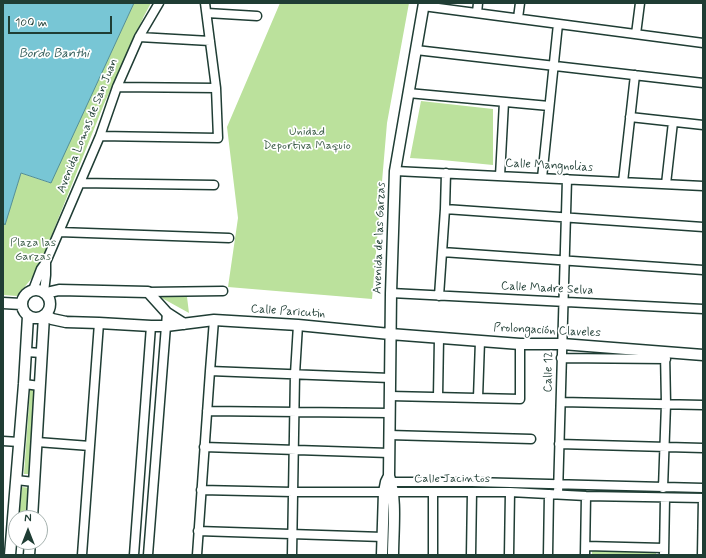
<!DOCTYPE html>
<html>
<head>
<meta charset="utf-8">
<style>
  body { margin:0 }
  #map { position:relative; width:706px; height:558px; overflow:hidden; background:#fff; font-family:Mynerve,sans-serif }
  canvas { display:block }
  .frame { position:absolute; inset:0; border:4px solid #1f3d34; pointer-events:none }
  .north { position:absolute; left:8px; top:510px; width:40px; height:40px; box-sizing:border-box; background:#fff; border:1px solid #a5b1ae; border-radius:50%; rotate:0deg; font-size:11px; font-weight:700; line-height:16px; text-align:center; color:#1f3d34 }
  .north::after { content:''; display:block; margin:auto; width:14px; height:18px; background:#1f3d34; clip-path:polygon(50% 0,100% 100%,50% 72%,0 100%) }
  .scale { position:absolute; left:8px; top:16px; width:104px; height:18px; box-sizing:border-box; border:2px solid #1f3d34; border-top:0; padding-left:5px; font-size:12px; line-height:14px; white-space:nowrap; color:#1f3d34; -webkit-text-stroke:3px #fff; paint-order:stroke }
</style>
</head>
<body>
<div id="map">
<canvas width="706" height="558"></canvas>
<div class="frame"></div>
<div class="north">N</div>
<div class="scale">100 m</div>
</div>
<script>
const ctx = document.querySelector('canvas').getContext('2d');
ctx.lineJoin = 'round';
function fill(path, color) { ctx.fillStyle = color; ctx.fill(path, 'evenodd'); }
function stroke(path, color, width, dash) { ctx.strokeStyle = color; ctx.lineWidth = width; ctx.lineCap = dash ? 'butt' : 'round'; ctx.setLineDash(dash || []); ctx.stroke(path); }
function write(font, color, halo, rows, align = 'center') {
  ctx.font = font + ' Mynerve,sans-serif'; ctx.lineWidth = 3.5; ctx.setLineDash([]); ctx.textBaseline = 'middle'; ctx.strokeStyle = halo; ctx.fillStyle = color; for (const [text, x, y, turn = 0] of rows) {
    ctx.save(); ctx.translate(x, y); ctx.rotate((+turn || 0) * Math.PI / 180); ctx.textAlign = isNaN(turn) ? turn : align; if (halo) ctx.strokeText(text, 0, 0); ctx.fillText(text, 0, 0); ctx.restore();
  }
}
const green = new Path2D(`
  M134,3H151L144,16L104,104L37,272L17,296L3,295V222L5,224L21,173L50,183Z
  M280,3H409L387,123L372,299L228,287L238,218L227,127Z
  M421,101L493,109V165L442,160L410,158Z
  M164,296L187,297L189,313L160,297Z
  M30,389L38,390L31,474H24Z
  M22,487L30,488L28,518H19Z
  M592,550L656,552V555H592Z`);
const water = new Path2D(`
  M3,3H134L51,183L21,173L5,225L3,222Z`);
const minor = new Path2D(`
  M423,6L703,43
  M207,13L257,16
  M477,13L478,3
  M518,18L520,3
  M636,34L640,3
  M139,37L210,41
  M416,50L703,83
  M117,87L216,88
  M408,93L549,106
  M630,117L703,125
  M100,136L218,138L216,88L205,3
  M395,171L703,186
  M500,176L504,102
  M542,178L558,24
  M623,182L635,75
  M80,183L214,185
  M666,184L673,122
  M445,209L703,227
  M59,232L229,238
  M442,252L703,270
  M33,290L41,269L46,262L100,136L117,87L139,37L159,3
  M44,292L46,275V262
  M148,292L223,291
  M391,293L703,309
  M439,296L445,209L446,173
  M26,352L42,353
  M561,358L666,359
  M210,371L390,378
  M24,384L40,386
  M390,396L520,399V344
  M438,397L439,338
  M478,398L480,341
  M561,402L703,405
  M207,411L389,413
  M389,435L531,439
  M3,441L19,442
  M37,442L90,446
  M559,444L703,448
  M204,447L389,453
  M16,480L34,482
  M386,482H472L703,488
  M663,488L666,404L665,352
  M201,490L293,492H384
  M393,492H510L586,496L703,498
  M558,494L567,179
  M198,531L383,537
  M586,546L664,548
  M82,555L99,323
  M134,555L151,326
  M148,555L167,313
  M197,555L210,371L214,320
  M292,555L295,374L298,325
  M433,555V492
  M471,555L472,492
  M509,555L510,492
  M548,555L549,494
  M585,555L586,496
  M664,555L665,498
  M702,555L703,498`);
const tertiary = new Path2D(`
  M22 304a14 14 0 1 1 28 0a14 14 0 1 1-28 0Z
  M46,293L59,290L148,292L167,313L184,324
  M3,303L21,304
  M46,314L49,317L52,319L66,322L99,323L151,326H166L214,320L298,325L390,334L520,344H562L703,355
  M32,518L44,316
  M10,555L24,384L28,316
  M29,555L30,542
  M382,555L384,492L386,482L389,476
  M393,555C393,532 397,497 389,476L391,293L395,171L424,3`);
const streetNames = [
  ["Avenida Lomas de San Juan",88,126,-68],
  ["Calle Mangnolias",549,166,3],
  ["Avenida de las Garzas",380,238,-88],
  ["Calle Madre Selva",547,289,3],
  ["Calle Paricutin",288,312,4],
  ["Prolongación Claveles",547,331,3],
  ["Calle 12",549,372,-89],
  ["Calle Jacintos",452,479]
];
const parkNames = [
  ["Unidad",307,132],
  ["Deportiva Maquio",307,146],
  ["Plaza las",33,243],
  ["Garzas",33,257]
];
const waterNames = [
  ["Bordo Banthi",54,54]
];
fill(green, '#bbe19c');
fill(water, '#78c6d5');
stroke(water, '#548f95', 1);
stroke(minor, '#1f3d34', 11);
stroke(tertiary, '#1f3d34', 13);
stroke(minor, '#fff', 8);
stroke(tertiary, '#fff', 10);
write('12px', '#1f3d34', '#fff', streetNames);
write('12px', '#3e5e49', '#fff', parkNames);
write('italic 13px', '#355f5c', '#fff', waterNames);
</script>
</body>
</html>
